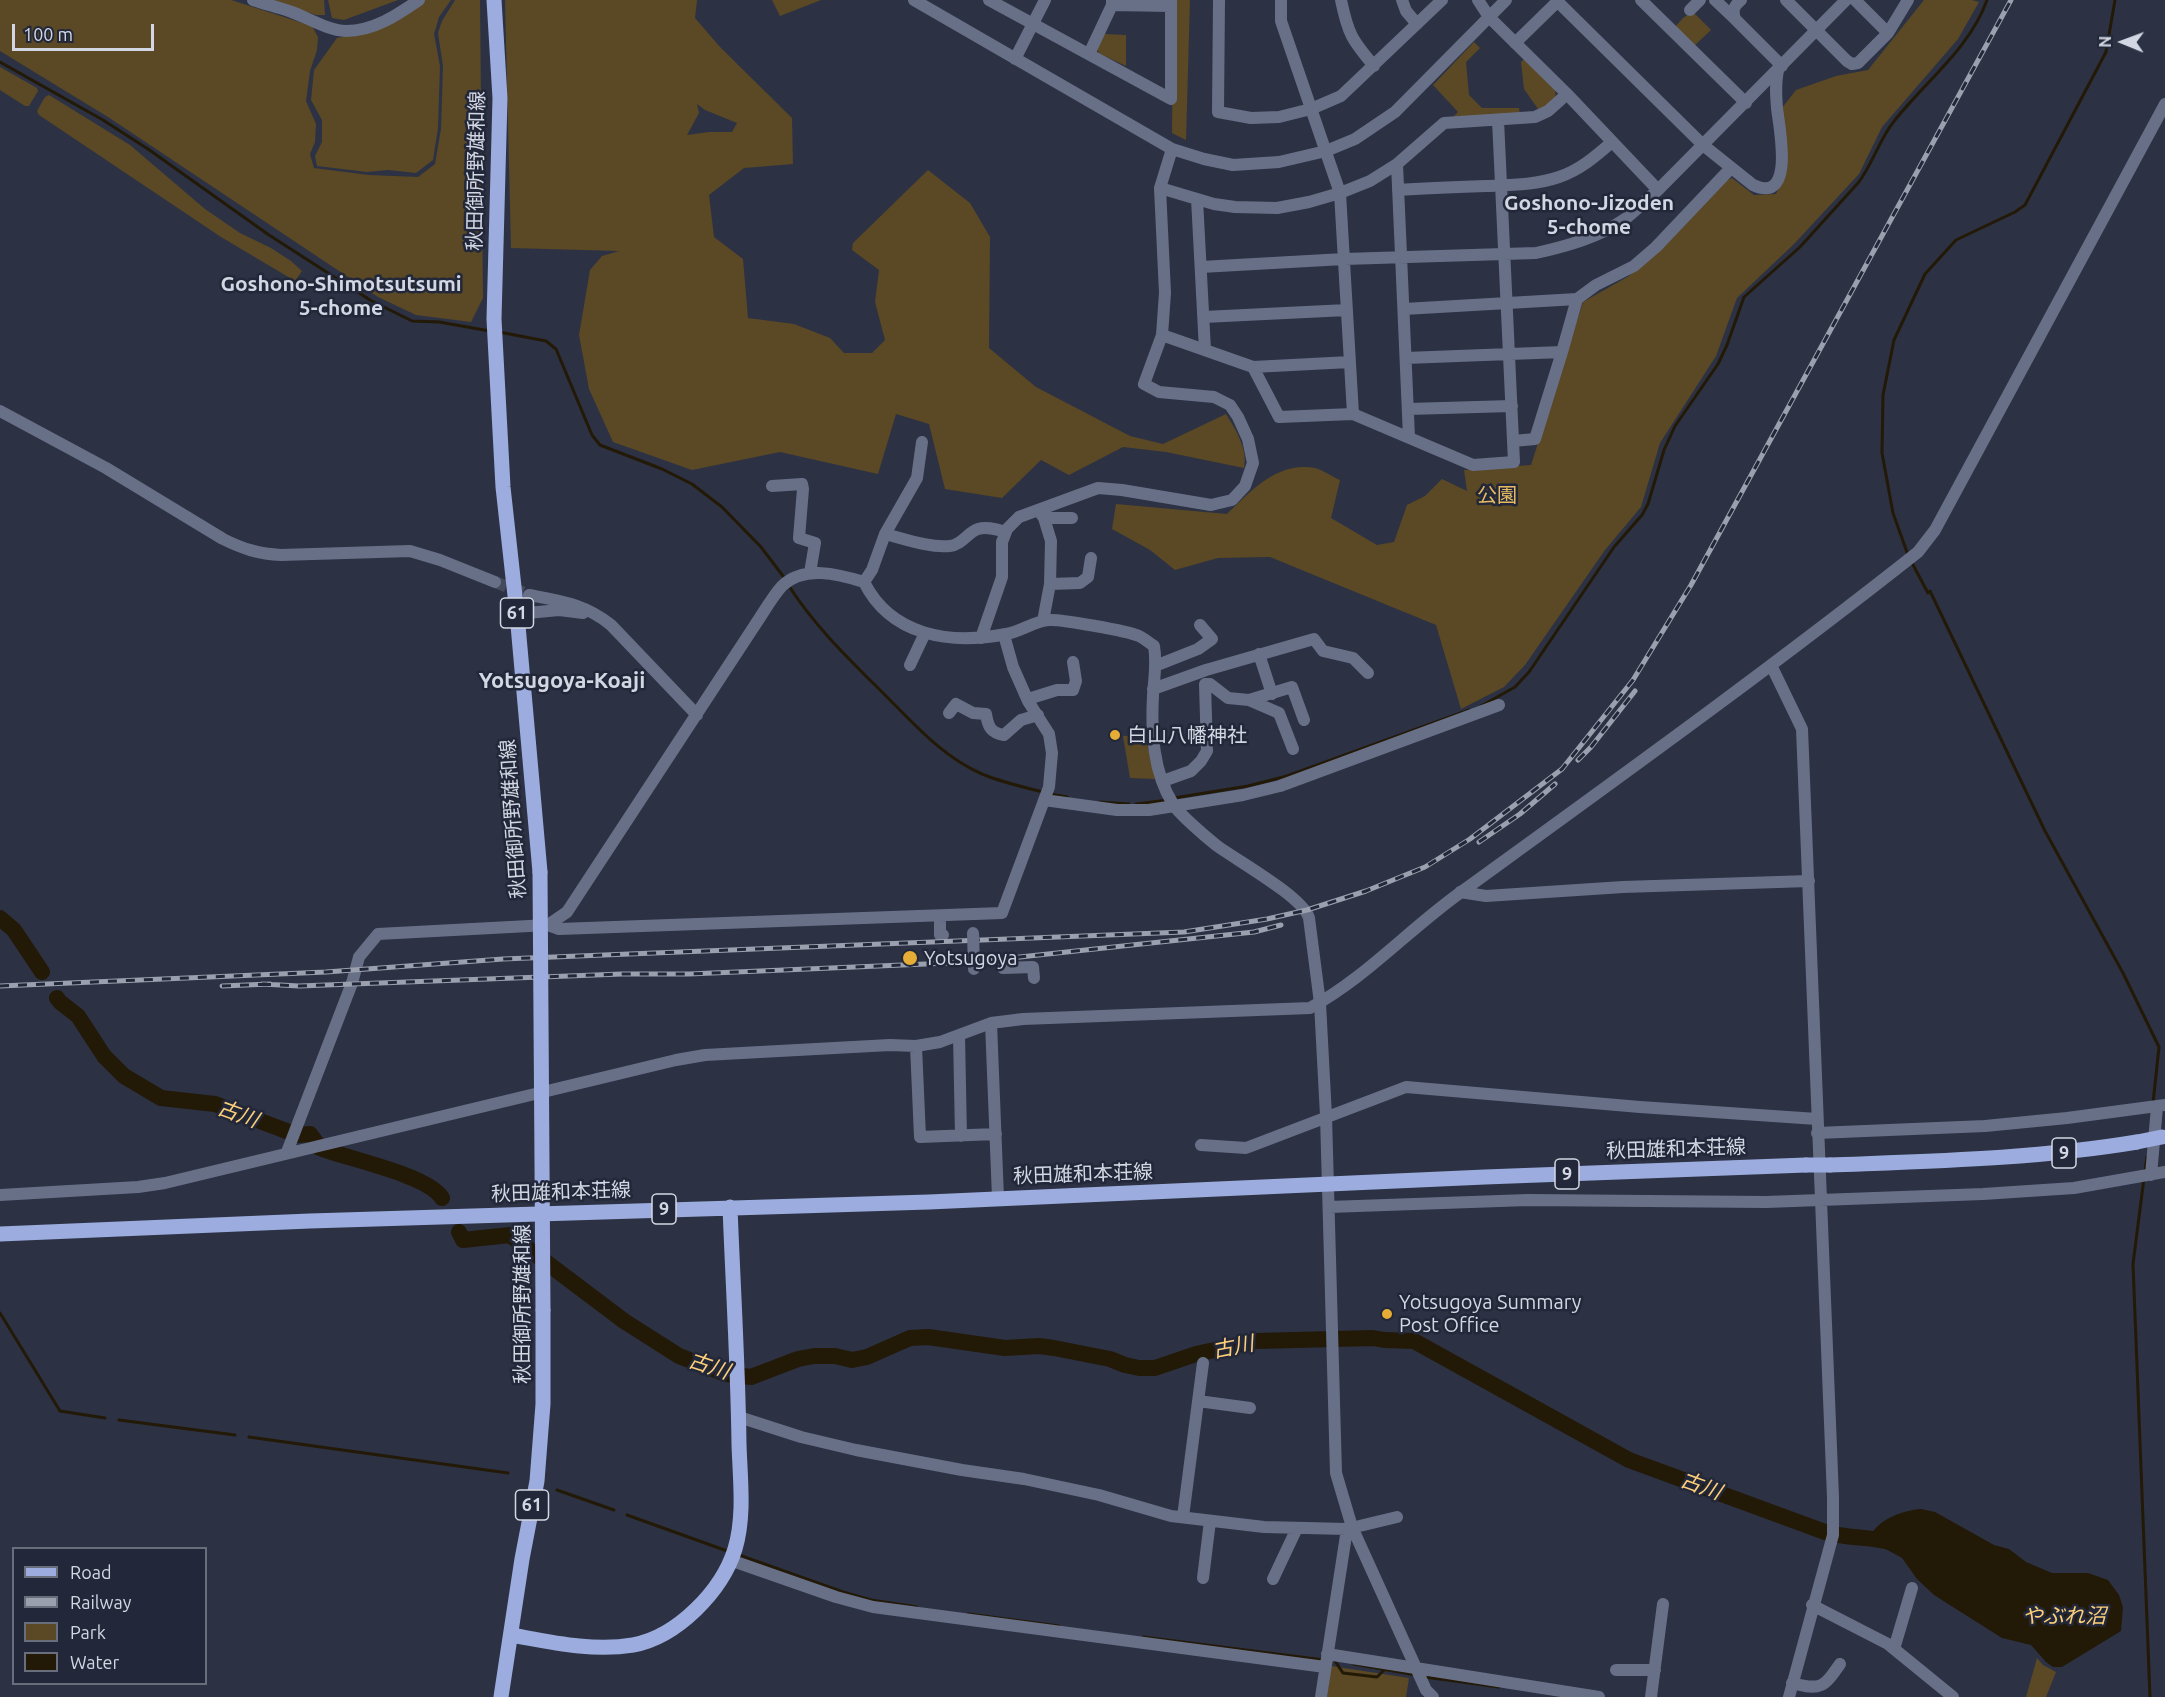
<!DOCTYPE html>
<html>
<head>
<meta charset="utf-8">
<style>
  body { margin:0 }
  #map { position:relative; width:2165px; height:1697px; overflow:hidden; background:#2c3244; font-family:Ubuntu,sans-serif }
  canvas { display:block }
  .legend { position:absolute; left:12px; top:1547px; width:195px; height:138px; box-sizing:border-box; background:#222839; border:2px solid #696e7d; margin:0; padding:8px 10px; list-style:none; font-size:18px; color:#d3d7e3 }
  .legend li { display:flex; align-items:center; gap:12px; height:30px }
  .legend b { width:30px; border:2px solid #696e7d }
  .north { position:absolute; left:2093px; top:12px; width:60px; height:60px; -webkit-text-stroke:4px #222839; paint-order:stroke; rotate:271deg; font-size:16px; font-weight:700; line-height:24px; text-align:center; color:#d3d7e3 }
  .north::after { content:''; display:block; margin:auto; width:21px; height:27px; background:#d3d7e3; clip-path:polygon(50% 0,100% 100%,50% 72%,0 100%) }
  .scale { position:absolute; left:12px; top:24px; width:142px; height:27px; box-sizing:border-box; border:3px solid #d3d7e3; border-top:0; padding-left:8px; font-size:18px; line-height:21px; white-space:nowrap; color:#d3d7e3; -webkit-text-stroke:4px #222839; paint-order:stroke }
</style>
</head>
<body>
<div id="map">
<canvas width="2165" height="1697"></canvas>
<ul class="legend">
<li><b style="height:8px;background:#9cacde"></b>Road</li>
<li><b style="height:8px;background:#9ba0ae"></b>Railway</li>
<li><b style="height:16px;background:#5b4824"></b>Park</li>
<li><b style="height:16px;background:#231907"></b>Water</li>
</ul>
<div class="north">N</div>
<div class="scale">100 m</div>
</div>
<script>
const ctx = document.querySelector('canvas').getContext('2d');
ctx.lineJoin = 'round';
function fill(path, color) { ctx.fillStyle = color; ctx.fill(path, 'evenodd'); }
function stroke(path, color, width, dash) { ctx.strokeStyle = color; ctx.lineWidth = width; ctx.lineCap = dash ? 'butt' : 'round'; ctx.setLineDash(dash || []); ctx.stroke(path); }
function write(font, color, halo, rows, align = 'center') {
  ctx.font = font + ' Ubuntu,"Noto Sans JP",sans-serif'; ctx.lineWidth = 5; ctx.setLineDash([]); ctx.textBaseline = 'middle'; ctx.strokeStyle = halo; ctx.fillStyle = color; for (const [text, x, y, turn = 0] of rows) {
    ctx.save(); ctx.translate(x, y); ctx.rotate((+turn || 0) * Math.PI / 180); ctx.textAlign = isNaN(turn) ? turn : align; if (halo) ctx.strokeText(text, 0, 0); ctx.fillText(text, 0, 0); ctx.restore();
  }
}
const green = new Path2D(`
  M0,0H231L312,26L318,37L317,50L310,71L306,101L316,124L315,142L310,154L314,168L369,175L418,177L435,164L441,129L443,66L438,33L442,21L455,0H480L483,298L471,322L416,315L378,297L108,117L0,51Z
  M267,0H324L325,15H316Z
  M328,0H398L344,20L332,18Z
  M425,0H451L439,17L434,34L440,66L438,128L433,160L416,173L388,170L367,172L317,166L315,156L322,142V120L311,100L314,70L337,38L375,31L408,13Z
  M505,0H697L695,18L720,47L792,118L793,164L744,168L709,195L714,237L743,259L748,318L794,324L830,338L844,353H872L885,340L875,302L879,270L852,250L853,243L928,170L970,203L990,237L989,348L1036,387L1130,436L1163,444L1226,414C1236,430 1248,449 1244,468L1166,452L1123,447L1069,475L1041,460L1002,498L945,489L929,424L896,414L878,474L780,452L692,470L613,442L589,389L579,335L590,270L602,256L619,251L511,248ZM697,104L705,110L737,123L732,132H709L687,135L699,113Z
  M772,0H821L780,16Z
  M1173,0H1190L1186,140L1172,133Z
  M1924,0H1972L1979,2L1958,39L1882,127L1859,174L1794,244L1737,298L1716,356L1660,443L1641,507L1605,550L1525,665L1504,687L1461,709L1436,625L1270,557L1218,558L1175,570L1150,550L1112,529L1116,504L1227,514C1251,491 1277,461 1315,468C1323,470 1333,477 1340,480L1331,518L1377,545L1394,542L1407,505L1425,496L1442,479L1467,491L1464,470L1531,465L1583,302L1629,276L1716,185L1732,178L1754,195L1776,194L1787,170L1782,108L1796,90L1836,76L1868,70Z
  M1690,13L1695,14L1711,30L1693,47L1674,28L1683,18Z
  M1104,34L1126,35V66L1100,54L1097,50Z
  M1474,42L1480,48L1466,62L1469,95L1482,108H1519L1520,115L1451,119L1458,112L1433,85Z
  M1524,59L1555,90L1556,98L1543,108L1538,109L1524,89L1521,62Z
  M0,67L37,88L38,91L29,106H25L0,90Z
  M49,95L130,145L205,209L240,233L271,248L291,261L302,271L295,281L221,237L39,115L37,111L45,97Z
  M1148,735L1147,744L1155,779L1130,778L1123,736Z
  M2037,1658L2043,1665L2056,1672L2046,1697H2026Z
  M1331,1666L1409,1678L1406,1697H1327Z`);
const water = new Path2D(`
  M1921,1509L1935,1512L1994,1545L2009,1549L2026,1562L2052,1573H2088L2108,1580L2119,1595L2123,1607L2121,1631L2062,1667H2053L2046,1662L2031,1645L2002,1638L1934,1595L1917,1579L1902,1558L1884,1548L1871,1535C1879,1519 1904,1510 1921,1509Z`);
const stream = new Path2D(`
  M0,62L103,120L148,149L269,235L370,300L412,321L439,322L490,331
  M499,332L546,341L556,349L592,435L600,445L662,469L692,484L722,507L761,547L786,580
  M1908,555L1893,513L1882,453L1883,395L1894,340L1925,274L1956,240L2015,212L2025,205L2106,52L2115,0
  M1911,561L1928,593L1930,591L2045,831L2123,973L2159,1047L2153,1103
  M789,586C815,627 852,662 886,696C914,724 944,758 982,774C1001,782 1023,787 1043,792
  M1481,706L1515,687L1529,672L1614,547L1642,515L1648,504L1664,450L1675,426L1718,364L1727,345L1744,297L1800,247L1858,183C1873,164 1879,139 1895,120C1926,81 1970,48 1987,0
  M1050,794L1067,797
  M1174,798L1248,786L1287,776L1469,710
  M1100,802L1129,804
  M1136,804L1168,800
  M2145,1171L2147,1157
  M2144,1178L2133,1264L2150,1697
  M0,1313L60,1411L105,1418
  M119,1420L235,1435
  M249,1437L508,1473
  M557,1490L614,1510
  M627,1515L730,1552
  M739,1555L843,1592L871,1600L917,1607
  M968,1614L1059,1626
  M1143,1637L1324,1660
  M1335,1661L1343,1673L1377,1677L1384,1670
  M1354,1664L1416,1675
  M1425,1677L1499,1687`);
const river = new Path2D(`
  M0,918L14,930L42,972
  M57,998L60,1002L78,1016L104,1056L124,1076L161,1098L215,1104L297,1135L310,1134L320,1148C348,1159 428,1175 442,1198
  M459,1232L463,1240L510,1235L624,1321L679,1356L726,1374L751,1377L798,1359L814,1356H835L852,1360L867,1357L910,1338L928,1337L1005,1348L1039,1346L1054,1348L1110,1359L1125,1365L1139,1368H1155L1196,1354L1256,1341L1373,1338L1384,1340L1414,1341L1629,1460L1825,1532C1848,1539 1871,1536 1894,1543`);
const minorTunnel = new Path2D(`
  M495,582L529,595`);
const minor = new Path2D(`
  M253,0C265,4 277,7 289,11C307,17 326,30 346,31C374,31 397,15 419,0
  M914,0L1172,149L1204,159L1233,165L1279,162L1326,151L1355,139L1395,112L1506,0
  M989,0L1171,99V0
  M1219,0L1218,112L1251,118L1279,117L1311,109L1341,96L1442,0
  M1281,0V21L1340,193L1353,414
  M1341,0C1348,34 1352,40 1374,66
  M1402,0L1406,11L1417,24
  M1478,0L1489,17L1567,94L1658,190
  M1641,0L1746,103
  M1715,0L1735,19
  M1741,0C1734,6 1732,10 1735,19L1782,66
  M1786,0L1847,61L1852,64L1858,63L1888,33L1908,0
  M1855,0L1888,33
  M1558,2L1703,145L1753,185C1796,205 1779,127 1777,108C1776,95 1775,84 1778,71
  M1112,5L1171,6
  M1690,10L1700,0
  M1515,43L1559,0
  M1089,54L1112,5V0
  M1015,59L1045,0
  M1397,164L1409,437
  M1160,188L1214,204L1235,207L1277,208L1309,202L1340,193L1370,181L1397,164L1444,123L1535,117L1548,111L1567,94
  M1398,190C1428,188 1457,187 1486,186C1510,185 1536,185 1559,177C1580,170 1596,156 1612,142
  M1197,199L1205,350
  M1201,267L1344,259L1536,253C1568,246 1599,237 1625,219C1637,210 1647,199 1658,190L1846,0
  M1577,299L1596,285L1634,266L1656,247L1731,168
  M1404,309L1577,299L1562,352L1406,358
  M1204,317L1347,310
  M1162,335L1253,367L1350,362
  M1253,367L1279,417L1353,414L1473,465L1514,462L1498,120
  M1408,409L1512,406
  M0,411L106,468L223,539C243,549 259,554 281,555L410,551L440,560L495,582
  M1513,441L1535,439L1562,352
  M772,486L802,484L803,489L799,538L815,543L810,573
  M1041,514L1044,518H1072
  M885,534C905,539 929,548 950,546C962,545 968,532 978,529C987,526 998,530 1006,532
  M864,582L872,570L885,534L917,478L922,442
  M1050,584L1080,583L1088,577L1091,558
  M529,595C561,601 585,604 611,625L697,715
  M517,614L559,610L583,613
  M1043,621L1050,584L1051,541L1044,518
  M981,638L1002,577V542L1007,529L1019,517L1098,488L1122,490L1211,505L1232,500L1245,486L1253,463L1248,439L1238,417L1230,405L1214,397L1159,392L1144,384L1162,335L1165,293L1160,188L1172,149
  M1259,654L1272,694
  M910,665L925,633
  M1771,665L1802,729L1833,1497V1535L1789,1697
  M1155,666L1198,649L1212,639L1200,625
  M1153,689L1206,670L1314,639L1323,651L1353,658L1368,673
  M1028,699L1057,690H1073L1076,681L1073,662
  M1249,700L1292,687L1304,720
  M949,713L956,704L973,713L986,714C988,727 991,733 1004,735L1021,720L1038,715
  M1163,781L1191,771L1201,761L1207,751L1205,684H1210L1228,698L1249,700L1279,713L1293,749
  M1044,800L1117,810H1149L1243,795L1280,786L1499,705
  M1460,892L1486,896L1623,887L1809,881
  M940,916V935H943
  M548,925L567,912L755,625C764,612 772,597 782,586C804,565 838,574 864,582C891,636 950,645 1006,634C1021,632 1034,621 1049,620C1060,619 1128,631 1139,636C1144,638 1149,643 1154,646C1157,663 1154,679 1153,696C1151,732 1153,772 1173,804C1179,814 1206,837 1216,845C1236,860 1303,897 1309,918L1320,1003L1326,1116L1336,1473L1352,1527L1426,1690L1433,1697
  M1003,968L1033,967L1034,978
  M991,1023L998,1198
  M959,1035L961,1136
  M916,1046L920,1137L996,1134
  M1817,1133L1985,1126L2067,1118L2165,1105
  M1201,1145L1246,1148L1406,1087L1640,1107L1817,1119
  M287,1152L352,983L359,957L378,934L548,925L559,929L1002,913L1049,787L1052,753L1049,734L1028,701L1013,667L1004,635
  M2151,1175L2157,1107
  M0,1195L138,1187L165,1183L676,1060L705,1055L890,1045L916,1046L940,1042L991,1023L1023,1019L1310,1008C1367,977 1411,927 1464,890C1617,779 1770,669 1918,552L1935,530L2165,104
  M1329,1207L1528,1200L1766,1202L1983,1194L2074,1188L2165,1172
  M1198,1401L1250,1408
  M739,1417L801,1437L856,1450L962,1470L1024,1479L1099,1495L1171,1516L1264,1527L1347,1529L1397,1517
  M1183,1517L1203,1363
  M730,1560L836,1597L873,1607L1325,1667
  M1203,1578L1210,1521
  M1273,1579L1297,1528
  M1812,1605L1888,1644L1953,1697
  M1894,1649L1912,1588
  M1327,1654L1599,1697
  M1616,1670H1655
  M1792,1683C1821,1691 1824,1687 1840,1664
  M1321,1697L1347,1529
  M1651,1697L1663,1604`);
const major = new Path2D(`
  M494,0L500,98L494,319L503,487L517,614L540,872
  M1830,1165C1933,1161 2035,1159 2137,1142
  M0,1234L310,1221L929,1202L1485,1177L1806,1165
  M511,1635C550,1642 593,1652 633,1645C677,1637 722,1591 735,1549C745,1516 740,1478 739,1444C738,1365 733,1286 730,1207
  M501,1697L522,1559L537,1481L543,1404V1310`);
const rail = new Path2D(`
  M1578,760L1591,747L1635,691
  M1479,842L1520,814L1555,784
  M262,984L299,986L622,974H689L973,962L1254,932L1281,925
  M0,986L326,972L503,959L1184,932L1267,919L1307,910L1366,891L1425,867L1470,839L1562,769L1633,680L1691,585L2011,0
  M222,986L270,984`);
const minorBridge = new Path2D(`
  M973,933L974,969`);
const majorBridge = new Path2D(`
  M540,872L543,1310
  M2137,1142L2162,1137
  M1806,1165H1830`);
const markers = [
  [1115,735,6,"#e5ad35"],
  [910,958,8,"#e5ad35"],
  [1387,1314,6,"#e5ad35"]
];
const shields = [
  [517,613,33],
  [2064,1153,24],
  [1567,1174,24],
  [664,1209,24],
  [532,1505,33]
];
const shieldNames = [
  ["61",517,613],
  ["9",2064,1153],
  ["9",1567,1174],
  ["9",664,1209],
  ["61",532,1505]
];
const streetNames = [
  ["秋田御所野雄和線",476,171,-89],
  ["秋田御所野雄和線",513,819,-94],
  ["秋田雄和本荘線",1676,1149,-2],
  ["秋田雄和本荘線",1083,1174,-2],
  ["秋田雄和本荘線",561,1192,-2],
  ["秋田御所野雄和線",522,1304,-90]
];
const parkNames = [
  ["公園",1497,495]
];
const poiNames = [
  ["白山八幡神社",1127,735],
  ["Yotsugoya",924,958],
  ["Yotsugoya Summary",1399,1302],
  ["Post Office",1399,1325]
];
const neighbourhoodNames = [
  ["Goshono-Jizoden",1589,203],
  ["5-chome",1589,227],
  ["Goshono-Shimotsutsumi",341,284],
  ["5-chome",341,308]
];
const waterNames = [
  ["古川",238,1114,20],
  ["古川",1233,1347,-11],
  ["古川",709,1366,18],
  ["古川",1701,1486,20],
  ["やぶれ沼",2064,1616]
];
const quarterNames = [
  ["Yotsugoya-Koaji",562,681]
];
fill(green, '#5b4824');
fill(water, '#231907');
stroke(stream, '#231907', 3);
stroke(river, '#231907', 16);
stroke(minorTunnel, '#454b5c', 12, [12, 6]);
stroke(minor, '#687088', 12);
stroke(major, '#9cacde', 15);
stroke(rail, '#9ba0ae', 5);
stroke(rail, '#222839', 3, [9]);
stroke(minorBridge, '#687088', 12);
stroke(majorBridge, '#9cacde', 15);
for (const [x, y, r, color] of markers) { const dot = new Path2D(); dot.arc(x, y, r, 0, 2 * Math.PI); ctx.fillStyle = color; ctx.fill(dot); stroke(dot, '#222839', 2); }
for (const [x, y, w] of shields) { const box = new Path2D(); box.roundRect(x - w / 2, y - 15, w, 30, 4.5); ctx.fillStyle = '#222839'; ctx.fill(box); stroke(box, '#d3d7e3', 1.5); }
write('bold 18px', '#d3d7e3', null, shieldNames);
write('20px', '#d3d7e3', '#222839', streetNames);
write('20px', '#e6b962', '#222839', parkNames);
write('20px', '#d3d7e3', '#222839', poiNames, 'left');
write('bold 21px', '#d3d7e3', '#222839', neighbourhoodNames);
write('italic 21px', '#fecf79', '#222839', waterNames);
write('bold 22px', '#d3d7e3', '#222839', quarterNames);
</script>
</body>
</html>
